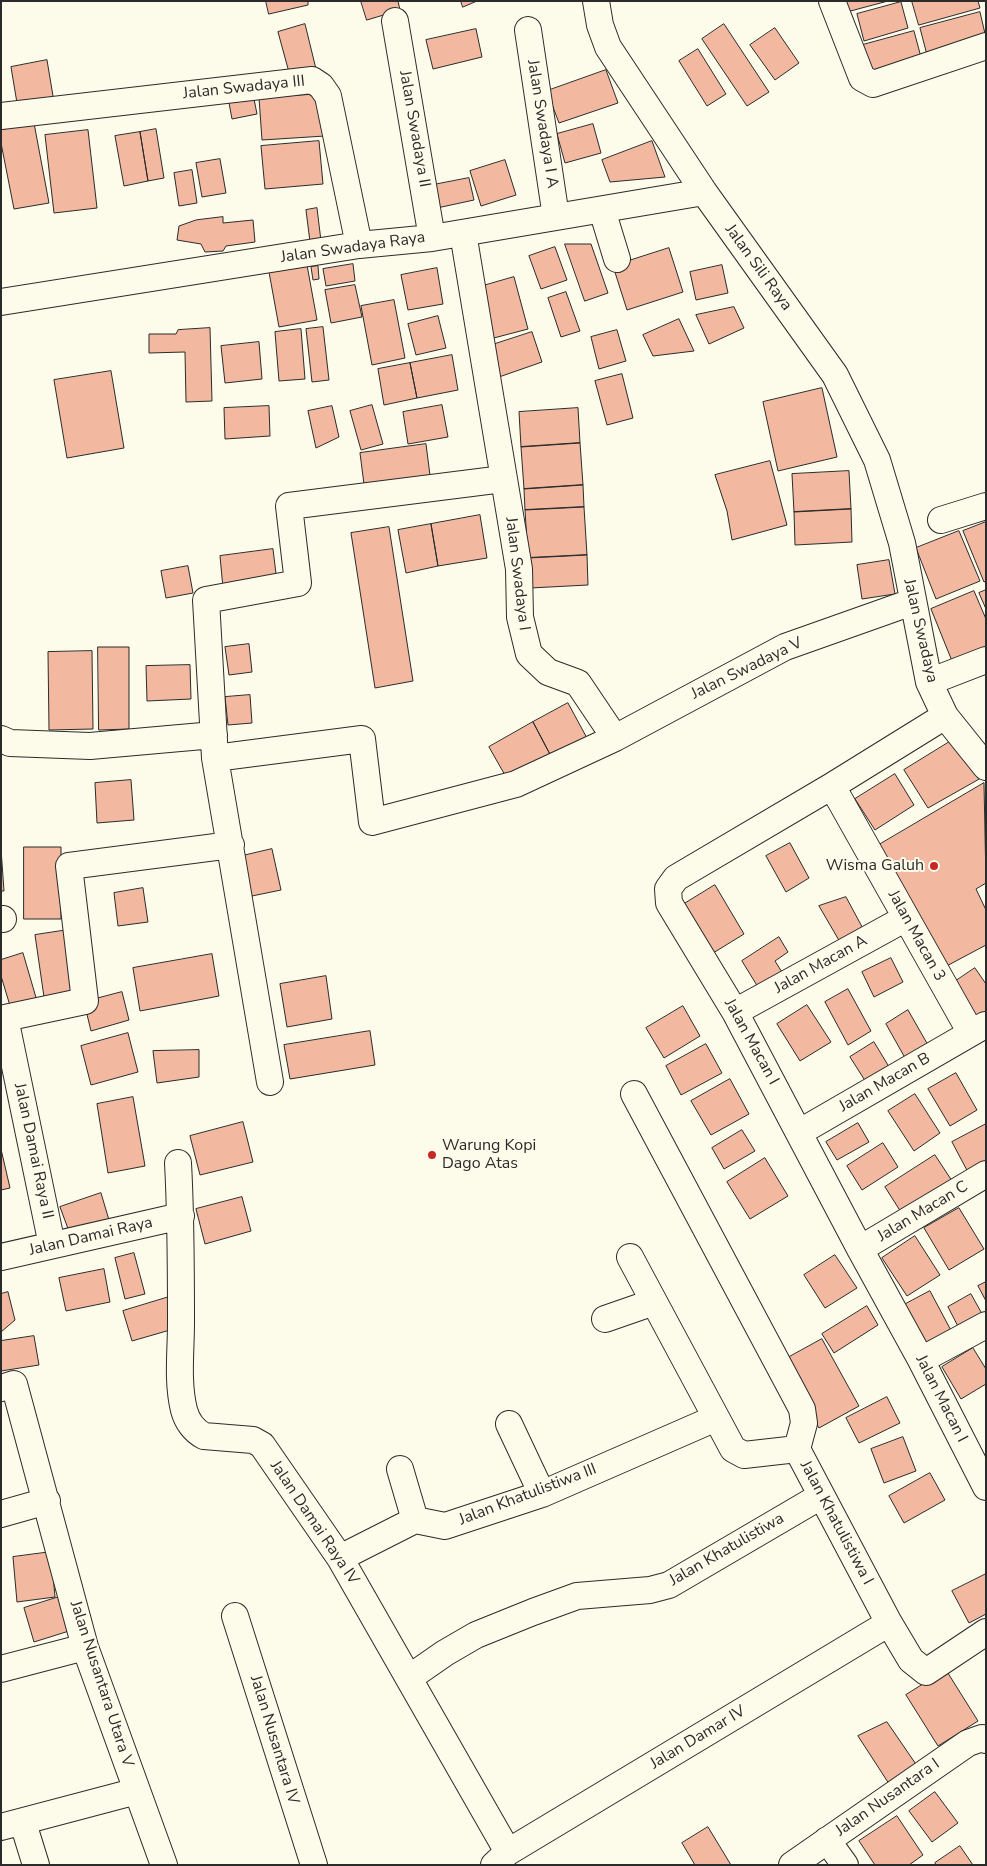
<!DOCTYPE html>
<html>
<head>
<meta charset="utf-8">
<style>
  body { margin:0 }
  #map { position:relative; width:987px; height:1866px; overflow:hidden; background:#fdfbea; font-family:"Nunito Sans",sans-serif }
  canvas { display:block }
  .frame { position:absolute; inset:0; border:2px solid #2b2b2b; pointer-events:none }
</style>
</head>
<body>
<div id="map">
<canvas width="987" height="1866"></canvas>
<div class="frame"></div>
</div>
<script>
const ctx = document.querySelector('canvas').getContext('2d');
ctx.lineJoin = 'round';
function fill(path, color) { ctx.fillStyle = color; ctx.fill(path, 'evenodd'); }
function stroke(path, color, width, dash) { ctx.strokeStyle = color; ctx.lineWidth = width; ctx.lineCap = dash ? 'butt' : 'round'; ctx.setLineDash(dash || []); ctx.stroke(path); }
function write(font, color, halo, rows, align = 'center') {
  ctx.font = font + ' "Nunito Sans",sans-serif'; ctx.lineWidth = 4; ctx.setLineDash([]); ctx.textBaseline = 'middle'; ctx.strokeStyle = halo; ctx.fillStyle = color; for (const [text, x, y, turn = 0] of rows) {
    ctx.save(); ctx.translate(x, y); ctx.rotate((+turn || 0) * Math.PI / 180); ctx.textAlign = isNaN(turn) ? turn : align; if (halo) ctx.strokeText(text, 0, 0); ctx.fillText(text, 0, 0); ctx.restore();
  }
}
const building = new Path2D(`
  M266,1H308V5L269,14Z
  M361,1H398L400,10L367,20Z
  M461,1H477L463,7Z
  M839,1H888L843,13Z
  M912,1H978L980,8L919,25Z
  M901,2L908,28L864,41L857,14Z
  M980,12L986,38L927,55L920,28Z
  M305,24L316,69L290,76L278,32Z
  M724,24L769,92L747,106L702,39Z
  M775,28L799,63L775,80L750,45Z
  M476,29L482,57L433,69L426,40Z
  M914,31L922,61L867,76L859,46Z
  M698,49L726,94L707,106L679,61Z
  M47,60L54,102L18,109L11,67Z
  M606,70L618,103L559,123L547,91Z
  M323,94L325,136L262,140L259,98Z
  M254,99L257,114L232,119L229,103Z
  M34,123L49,203L14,209L1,143V130Z
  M593,124L601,153L565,163L557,134Z
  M156,129L164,178L148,181L140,132Z
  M88,130L97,208L54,213L45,135Z
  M140,132L148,181L124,186L115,136Z
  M319,141L323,184L265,189L261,146Z
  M652,141L665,177L610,182L602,160Z
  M220,159L226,193L202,197L196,163Z
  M505,160L516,195L481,206L470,171Z
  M192,170L197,203L179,206L174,173Z
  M469,178L474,200L437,208L433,185Z
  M317,208L321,241L310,242L306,210Z
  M223,217V223L253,220L255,242L226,246L223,251L205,252L201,244L177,240L179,226L196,220Z
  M565,244H591L608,293L585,301Z
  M555,247L567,280L541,289L529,256Z
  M669,248L683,292L627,310L613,266Z
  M353,264L355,281L326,286L323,269Z
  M307,265L317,320L279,327L269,272Z
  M722,265L728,293L696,300L690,272Z
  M318,266L319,279L313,280L311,267Z
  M437,268L443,304L408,310L401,275Z
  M514,277L528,329L490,339L476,288Z
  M355,285L362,317L331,323L325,290Z
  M566,292L580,331L561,337L548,298Z
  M394,300L405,358L372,365L361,306Z
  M734,307L744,328L709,344L696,315Z
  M438,316L446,348L416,355L408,324Z
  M679,319L694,351L653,356L643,335Z
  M323,327L329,380L312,382L306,329Z
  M210,328L212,401L186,402L185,352L149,353V334H176L178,330Z
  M301,329L305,379L279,381L275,332Z
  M617,330L626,361L599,369L591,337Z
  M532,332L542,362L499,377L489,346Z
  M259,342L262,379L225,383L221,346Z
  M452,355L458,390L417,398L410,363Z
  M410,363L417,398L384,405L378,369Z
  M111,371L124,448L67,458L54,380Z
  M622,374L633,418L607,425L595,381Z
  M822,388L837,457L778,471L763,402Z
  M372,405L383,444L361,450L350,411Z
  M442,405L448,437L408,444L403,412Z
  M269,406L270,436L225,439L224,408Z
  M332,406L339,437L316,448L308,411Z
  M578,408L580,443L521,447L519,412Z
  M580,443L583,485L524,489L521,447Z
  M426,444L431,483L365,492L360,453Z
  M770,461L787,525L732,540L727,511L715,475Z
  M849,471L851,509L794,512L792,474Z
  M583,485L584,507L525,510L524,489Z
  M584,507L587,555L528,558L525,510Z
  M851,509L852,542L795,545L794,512Z
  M480,515L487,558L438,566L431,524Z
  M986,522V581L984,582L963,531Z
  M431,524L438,566L406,573L398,530Z
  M389,527L413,681L375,688L351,533Z
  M959,531L980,581L936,599L916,548Z
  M273,549L277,582L223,588L220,556Z
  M587,555L588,585L530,588L528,558Z
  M889,560L895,594L862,599L857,565Z
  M188,566L193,593L166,598L161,571Z
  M986,590V609L979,593Z
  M974,591L986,619V647L952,661L931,609Z
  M249,644L252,672L229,675L225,647Z
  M98,647H129V729L99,730Z
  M92,651L93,729L49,730L48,652Z
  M190,665L191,699L147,701L146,666Z
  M250,695L252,723L228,725L225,697Z
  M568,703L588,740L553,760L533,722Z
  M533,722L553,760L510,784L489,747Z
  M951,741L981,778L928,808L904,770Z
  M895,774L914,805L875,830L855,799Z
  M131,780L134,820L97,823L95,783Z
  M984,783L986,883L976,889L986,910V945L941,969L872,849Z
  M790,843L809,878L786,892L766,856Z
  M24,847H61V919H24Z
  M1,849L4,891H1Z
  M272,849L281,890L247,897L238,857Z
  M715,885L744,934L705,958L676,909Z
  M143,888L148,922L118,926L114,893Z
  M846,897L867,936L844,949L819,906Z
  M68,930L77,992L44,997L35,935Z
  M779,937L788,952L775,961L785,977L761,992L742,961Z
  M23,953L37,1001L11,1009L1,976V960Z
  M212,954L219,996L140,1011L133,968Z
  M891,958L903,982L874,997L862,972Z
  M975,968L986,984V1023L979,1028L950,985Z
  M326,976L332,1019L287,1027L280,984Z
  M848,989L871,1031L848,1045L825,1002Z
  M122,992L129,1020L91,1031L84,1002Z
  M807,1005L831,1042L800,1061L777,1024Z
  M683,1006L700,1036L664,1058L646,1028Z
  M908,1010L932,1052L909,1065L886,1024Z
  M370,1031L375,1065L290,1079L284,1045Z
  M128,1033L138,1072L91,1085L81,1046Z
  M874,1042L894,1075L871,1090L850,1057Z
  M706,1044L722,1073L681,1095L666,1066Z
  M199,1050V1077L157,1083L153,1051Z
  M956,1073L977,1110L950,1126L928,1089Z
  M730,1079L749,1114L711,1135L691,1101Z
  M915,1094L940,1133L914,1151L888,1111Z
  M133,1097L145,1166L108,1173L97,1104Z
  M243,1122L253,1162L200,1175L190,1136Z
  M858,1123L869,1142L837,1160L826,1142Z
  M986,1124V1168L970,1176L952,1142Z
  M742,1130L755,1151L724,1169L712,1148Z
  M883,1143L898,1167L862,1190L847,1166Z
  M1,1149L10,1188L1,1190Z
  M935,1155L956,1187L906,1220L885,1187Z
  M765,1158L788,1196L750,1219L727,1182Z
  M101,1193L109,1220L70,1234L60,1207Z
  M242,1197L251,1231L205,1244L196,1209Z
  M959,1208L984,1249L949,1270L924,1228Z
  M915,1236L940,1275L907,1296L882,1258Z
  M134,1253L145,1294L125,1299L115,1258Z
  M835,1255L857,1288L825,1308L804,1275Z
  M104,1269L110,1302L66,1311L59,1278Z
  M986,1282V1301L978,1286Z
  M930,1291L955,1338L927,1353L902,1306Z
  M8,1292L15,1320L1,1332V1294Z
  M971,1294L986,1321L963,1336L948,1307Z
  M169,1297L170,1330L132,1341L123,1311Z
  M867,1306L878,1325L834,1353L822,1334Z
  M34,1336L39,1365L1,1371V1341Z
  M822,1339L859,1406L819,1428L782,1361Z
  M973,1348L986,1369V1384L961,1399L942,1367Z
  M887,1397L900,1423L859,1443L846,1418Z
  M903,1437L916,1471L884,1483L871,1449Z
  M930,1473L945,1500L904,1523L889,1496Z
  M51,1552L55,1597L17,1602L13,1557Z
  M986,1574V1614L969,1623L952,1591Z
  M59,1597L69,1631L34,1642L24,1608Z
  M946,1670L978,1721L938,1746L906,1695Z
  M887,1722L922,1773L893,1790L858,1736Z
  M935,1792L958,1823L932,1842L909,1811Z
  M897,1816L923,1855L909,1865H875L859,1841Z
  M708,1827L731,1865H695L682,1843Z
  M960,1846L973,1865H936L935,1863Z`);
const street = new Path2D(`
  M596,1L600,25L608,47L704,192L835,375L877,460L902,543L929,682L945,716L986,767
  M832,1L862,78L873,84L986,46
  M395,21L432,238
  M528,30L556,217
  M1,116L312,80L321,86L328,96L359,245
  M602,210L617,259
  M463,233L519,569L520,617L529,654L548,672L578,683L615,738
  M1,302L359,245L432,238L704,192
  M941,520L986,506
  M929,682L986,660
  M945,716L832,786L676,878L668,889L669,903L735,1012L860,1249L921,1360L986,1487
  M1,739L10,743L90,746L214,735
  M215,758L362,739L372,822L516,784L615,738L785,647L912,602
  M832,786L971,1033
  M1,919H3
  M735,1012L906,918
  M270,1082L215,758L206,600L298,583L289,506L503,479
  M634,1094L802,1409L804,1423L797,1449
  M800,1132L985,1025
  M178,1163C181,1216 181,1269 181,1323C181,1351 177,1382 184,1410C187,1421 194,1431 204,1436L253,1440L262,1445L340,1558L508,1852
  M52,1245L5,1018L85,1001L69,866L231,845
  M860,1249L986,1174
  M1,1257L181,1216
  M630,1257L733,1449L744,1455L797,1449L889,1623L911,1660L926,1672L986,1632
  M605,1319L654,1302
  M921,1360L986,1325
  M1,1388L14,1384L85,1647L164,1865
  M509,1424L542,1494
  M400,1469L415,1520
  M1,1514L47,1501
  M340,1558L415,1520L445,1526L542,1494L716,1418
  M235,1616L314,1865
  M1,1669L85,1647
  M409,1678L445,1653L476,1635L533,1612L577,1596L650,1590L669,1585L821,1496
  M23,1823L36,1865
  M1,1827L137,1791
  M827,1840L845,1865
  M494,1865L508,1852L889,1623
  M792,1865L968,1743L982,1738L986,1740`);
const markers = [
  [934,866,5,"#c62828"],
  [432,1155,5,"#c62828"]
];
const streetNames = [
  ["Jalan Swadaya III",244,88,-6],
  ["Jalan Swadaya I A",542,124,81],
  ["Jalan Swadaya II",414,129,80],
  ["Jalan Swadaya Raya",353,248,-8],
  ["Jalan Sili Raya",758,268,54],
  ["Jalan Swadaya I",517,574,83],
  ["Jalan Swadaya",920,631,77],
  ["Jalan Swadaya V",747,669,-26],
  ["Jalan Macan 3",916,936,61],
  ["Jalan Macan A",821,965,-29],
  ["Jalan Macan I",751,1042,61],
  ["Jalan Macan B",885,1083,-30],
  ["Jalan Damai Raya II",33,1151,78],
  ["Jalan Macan C",923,1212,-31],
  ["Jalan Damai Raya",91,1237,-13],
  ["Jalan Macan I",941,1399,63],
  ["Jalan Khatulistiwa III",528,1495,-21],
  ["Jalan Damai Raya IV",314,1523,56],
  ["Jalan Khatulistiwa I",836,1523,62],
  ["Jalan Khatulistiwa",727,1550,-30],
  ["Jalan Nusantara Utara V",101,1684,72],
  ["Jalan Damar IV",698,1738,-31],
  ["Jalan Nusantara IV",274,1740,73],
  ["Jalan Nusantara I",888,1798,-35]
];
const poiNames = [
  ["Wisma Galuh",924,866],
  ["Warung Kopi",442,1146,"left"],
  ["Dago Atas",442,1164,"left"]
];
fill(building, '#f2b8a0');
stroke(building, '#2b2b2b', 1);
stroke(street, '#2b2b2b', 28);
stroke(street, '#fdfbea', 26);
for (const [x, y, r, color] of markers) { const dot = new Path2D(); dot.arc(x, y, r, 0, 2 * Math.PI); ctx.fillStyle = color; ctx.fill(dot); stroke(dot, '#fdfbea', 2); }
write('16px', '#2b2b2b', '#fdfbea', streetNames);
write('16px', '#2b2b2b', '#fdfbea', poiNames, 'right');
</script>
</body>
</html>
